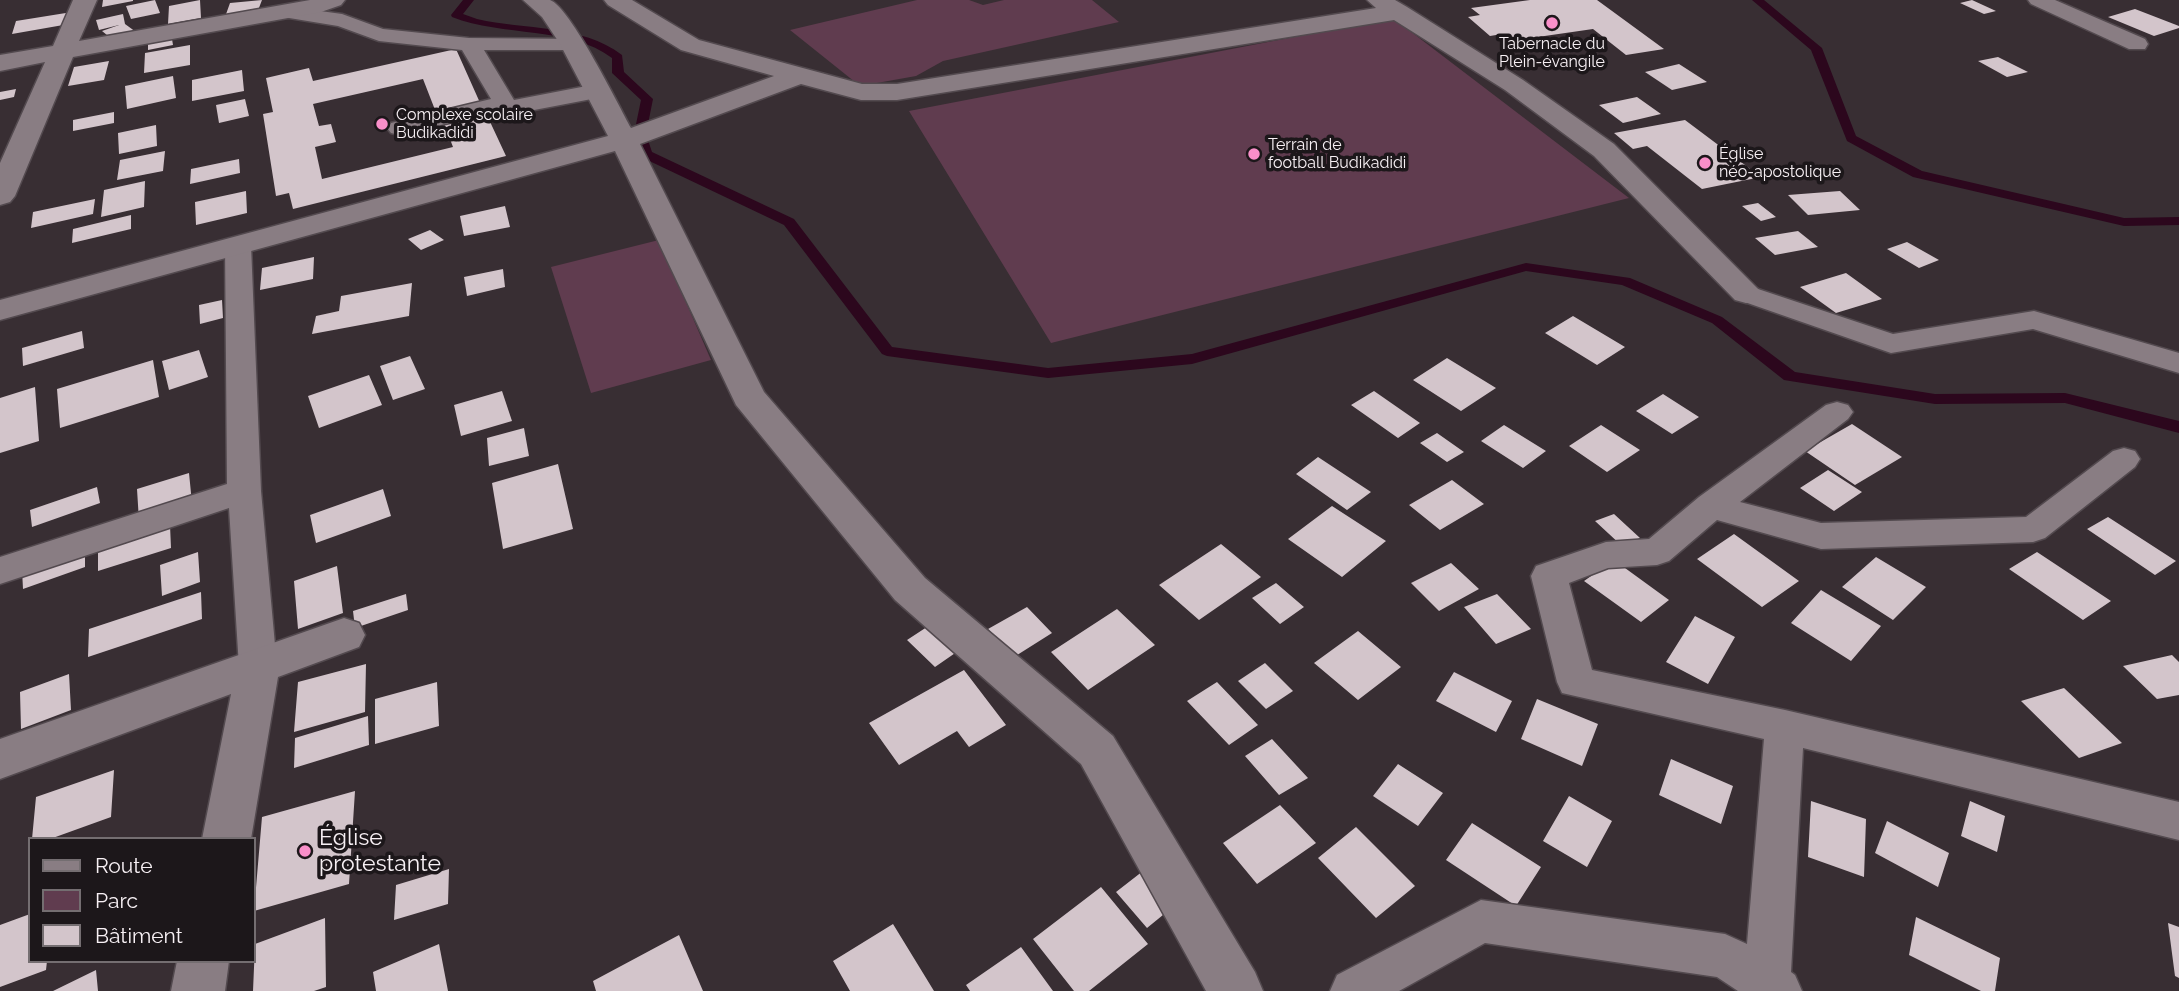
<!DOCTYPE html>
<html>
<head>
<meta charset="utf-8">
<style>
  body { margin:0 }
  #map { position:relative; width:2179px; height:991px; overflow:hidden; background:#382e33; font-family:Raleway,sans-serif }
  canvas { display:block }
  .legend { position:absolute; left:28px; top:837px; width:228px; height:126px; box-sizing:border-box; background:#1c171a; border:2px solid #746e71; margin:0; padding:9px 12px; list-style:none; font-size:21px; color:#f7f0f4 }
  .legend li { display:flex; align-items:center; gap:14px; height:35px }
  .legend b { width:35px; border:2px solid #746e71 }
</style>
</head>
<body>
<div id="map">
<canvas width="2179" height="991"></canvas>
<ul class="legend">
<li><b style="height:9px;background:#897d83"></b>Route</li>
<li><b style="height:19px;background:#603c4f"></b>Parc</li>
<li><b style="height:19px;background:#d3c5cb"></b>Bâtiment</li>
</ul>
</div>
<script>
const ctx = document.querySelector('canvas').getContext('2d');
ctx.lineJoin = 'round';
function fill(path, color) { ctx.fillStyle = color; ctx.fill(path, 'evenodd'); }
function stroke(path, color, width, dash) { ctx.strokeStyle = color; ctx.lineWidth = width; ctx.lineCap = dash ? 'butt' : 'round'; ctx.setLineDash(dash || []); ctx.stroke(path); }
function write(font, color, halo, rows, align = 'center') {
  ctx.font = font + ' Raleway,sans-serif'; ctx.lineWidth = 7; ctx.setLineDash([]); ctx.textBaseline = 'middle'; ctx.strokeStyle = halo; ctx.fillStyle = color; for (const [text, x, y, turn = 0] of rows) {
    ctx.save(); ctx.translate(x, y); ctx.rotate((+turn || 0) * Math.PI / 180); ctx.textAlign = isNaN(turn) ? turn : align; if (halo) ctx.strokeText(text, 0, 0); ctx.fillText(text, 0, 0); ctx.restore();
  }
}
const green = new Path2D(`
  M917,0H969L983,5L1004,0H1092L1119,22L943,61L916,76L860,86L790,30Z
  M1393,18L1629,198L1051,343L909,111Z
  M659,240L711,360L591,393L551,267Z`);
const stream = new Path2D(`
  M463,0H474L463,14L477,19C525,30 581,24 622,55L624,72L653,99L646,134L652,152L794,219L892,347L1048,368L1192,354L1526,263L1630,278L1722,317L1795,372L1935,394L2065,393L2179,421V433L2065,403L1935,404L1790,381L1784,380L1712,323L1622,285L1526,271L1192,364L1048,378L887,356L882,354L784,225L641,157L634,134L641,100L612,73V58C570,26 503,37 452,17L451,15Z
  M1752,0H1764L1822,48L1856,136L1922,171L2124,218L2179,217V225L2124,226L1913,177L1847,141L1811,50Z`);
const building = new Path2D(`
  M103,0H133V1L102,7Z
  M155,0L160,13L131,19L126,6Z
  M200,0L201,18L168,24L169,6Z
  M262,0L257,13L225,17L230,3Z
  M1530,0H1597L1664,49L1626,55L1593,29L1510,41L1502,34L1490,36L1468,17L1480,15L1471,8Z
  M1972,0L1996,11L1984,14L1960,3Z
  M2135,9L2179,26V28L2154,36L2108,17Z
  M72,12L69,24L12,34L16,21Z
  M123,14L125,24L136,32L113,40L102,31L119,25L99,30L96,20Z
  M172,39L173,45L148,50V44Z
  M190,45V65L144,73L145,53Z
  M456,49L481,105L437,115L423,79L313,104L319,126L331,124L336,142L315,147L322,179L453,147L443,121L485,111L506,156L293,209L289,193L276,196L263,114L273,112L266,78L309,68L313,81Z
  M1998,57L2028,72L2007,77L1978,61Z
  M109,61L104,80L68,86L74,67Z
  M1679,64L1707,82L1672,90L1645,72Z
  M242,70L244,91L192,101V80Z
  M173,76L176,98L127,109L125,86Z
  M16,89L14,97L0,100V92Z
  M1637,97L1661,114L1623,123L1599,105Z
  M245,99L249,116L219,123L216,105Z
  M114,112V123L73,131V120Z
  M1685,120L1761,177L1702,189L1647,146L1633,149L1614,133Z
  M156,125L157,146L119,154L118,133Z
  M165,151L163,171L117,180L120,160Z
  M239,159L240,173L190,184L191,169Z
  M145,181L144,207L101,217L104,190Z
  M246,191L247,213L196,225L195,202Z
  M1840,191L1860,210L1808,215L1788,195Z
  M95,199L93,214L31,228L33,212Z
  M1758,203L1776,217L1761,221L1742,206Z
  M505,206L510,227L464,236L460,216Z
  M131,215V229L72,243L73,229Z
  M430,230L444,240L421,250L408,239Z
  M1798,231L1818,247L1775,255L1755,238Z
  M1907,242L1939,260L1919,268L1887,249Z
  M314,257L313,279L260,290L262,268Z
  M503,269L505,287L467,296L464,277Z
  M1846,273L1882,299L1836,313L1800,287Z
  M412,283L409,316L312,334L316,316L339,311L341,296Z
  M222,300L223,318L200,324L199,305Z
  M1573,316L1625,347L1597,365L1545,333Z
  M82,331L84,348L23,366L22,348Z
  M199,350L208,377L169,390L162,361Z
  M410,356L425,389L393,400L380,366Z
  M1447,358L1496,388L1461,411L1413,380Z
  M153,360L159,397L60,428L57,389Z
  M369,375L382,405L319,428L308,396Z
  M35,387L39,441L0,453V398Z
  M502,391L512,421L461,436L454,405Z
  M1374,391L1420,423L1398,438L1351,405Z
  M1663,394L1699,417L1672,434L1636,411Z
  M1852,424L1902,457L1855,485L1805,451Z
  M1504,425L1546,451L1523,468L1481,441Z
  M1601,425L1640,450L1607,472L1569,446Z
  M524,428L529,456L489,466L487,438Z
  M1437,433L1464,452L1447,462L1420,443Z
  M1318,457L1371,492L1347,510L1296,474Z
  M558,464L573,529L503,549L492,483Z
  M1828,470L1862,492L1834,511L1800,488Z
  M189,473L192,503L139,521L137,489Z
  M1452,480L1484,504L1440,530L1409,505Z
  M97,487L100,503L32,527L30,510Z
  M383,489L391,516L316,543L310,515Z
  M1332,506L1386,541L1342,577L1288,539Z
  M1614,514L1640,538L1622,546L1595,521Z
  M2108,517L2176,561L2155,575L2087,529Z
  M170,525L171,548L98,571V547Z
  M1734,534L1799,581L1762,607L1697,559Z
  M1221,544L1261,577L1199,620L1159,585Z
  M85,549V567L23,589L22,570Z
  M198,552L200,582L162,596L160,565Z
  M2037,552L2111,601L2083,620L2009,569Z
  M1876,557L1926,587L1893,620L1842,587Z
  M1614,560L1669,600L1641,622L1584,581Z
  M1451,563L1479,589L1439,611L1411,583Z
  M337,566L343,613L298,629L294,581Z
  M1276,583L1304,607L1280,624L1252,598Z
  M1821,590L1881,626L1851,661L1791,623Z
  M201,592L202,619L88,657L89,629Z
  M406,594L408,610L355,628L353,611Z
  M1497,594L1531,629L1496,644L1464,607Z
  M1027,607L1052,633L1014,657L988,629Z
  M1117,609L1155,645L1088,690L1051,652Z
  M1695,616L1735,637L1708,684L1666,662Z
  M933,623L961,649L935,667L907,640Z
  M1358,631L1401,667L1358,700L1314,663Z
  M2172,655L2179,662V695L2157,699L2123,666Z
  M1265,663L1293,691L1266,709L1238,681Z
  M366,664L365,712L294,732L298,682Z
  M964,670L1006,725L969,747L957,731L899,765L869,723Z
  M1454,672L1512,701L1496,732L1436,701Z
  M69,674L71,710L21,729L20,692Z
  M437,682L439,726L375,744V699Z
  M1217,682L1258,725L1229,745L1187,701Z
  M2064,688L2122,743L2079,758L2021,701Z
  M1537,699L1598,724L1582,766L1521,739Z
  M368,716L369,745L294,768L295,738Z
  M1272,739L1308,778L1279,795L1245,756Z
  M1671,759L1733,786L1721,824L1659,795Z
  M1398,764L1443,793L1418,826L1373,796Z
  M114,770L111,817L50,839H32L36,797Z
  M355,791L349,884L254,911L262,817Z
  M1569,796L1612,821L1587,867L1543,841Z
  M1811,801L1866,819L1864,877L1808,857Z
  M1970,801L2005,816L1997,852L1961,836Z
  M1280,805L1316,843L1257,884L1223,843Z
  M1887,821L1949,853L1938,887L1875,853Z
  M1472,823L1541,867L1516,906L1446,860Z
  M1356,827L1415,886L1376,918L1318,858Z
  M449,869L448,904L394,920L396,885Z
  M1143,871L1174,906L1147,928L1116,892Z
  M1101,887L1148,944L1089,991H1074L1033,939Z
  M30,914V961H47L46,970L0,987V925Z
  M1916,917L2000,958L1995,991H1981L1909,955Z
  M325,918L326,987L314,991H253L255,944Z
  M2168,923L2179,927V978L2175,976Z
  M893,924L934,991H850L833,961Z
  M679,935L703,991H596L593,981Z
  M439,944L448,991H376L373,972Z
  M1021,947L1053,991H970L966,985Z
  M96,970L98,991H53Z`);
const lane = new Path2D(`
  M2028,0H2055L2145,39L2148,44L2145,49H2129L2031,4Z
  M284,6L342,14L383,29L469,38L580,39L583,44L580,49L572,50H484L514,100L597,84L605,86L608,91L605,96L597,98L508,115L499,111L399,135L391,133L387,128L391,123L491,99L462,50L379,41L338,26L277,16L274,12L277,8Z
  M238,237L247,239L251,245L261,491L277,667L271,678L258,682L245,678L239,667L229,508L0,584V557L227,484L225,245L229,239Z
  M1746,285L1893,334L2034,311L2179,353V373L2033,329L1891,353L1736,299L1732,293L1736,287Z
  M1837,402L1848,405L1853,412L1848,419L1740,502L1821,523L2026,517L2113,451L2124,448L2135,451L2140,459L2135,467L2045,538L2033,542L1821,549L1717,520L1669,561L1657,565L1608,568L1569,583L1592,670L1785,710L2179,802V840L1803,748L1791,972L1795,975L1802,991H1738L1717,977L1485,943L1399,991H1330L1337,975L1481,900L1725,934L1747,944L1764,739L1562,693L1557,682L1531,576L1536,566L1606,542L1649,539L1699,497L1826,405Z`);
const street = new Path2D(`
  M73,0H97L79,41L310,0H345L341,5L321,12L73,57L15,196L10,202L0,205V163L45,62L0,71V55L53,46Z
  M523,0C531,0 543,0 550,0C570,7 619,106 631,128L774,76L681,50L608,5L604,0H632L699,40L862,84H897L1376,8L1367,0H1395L1407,7L1523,80L1614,144L1762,293L1757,300L1746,303L1735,300L1594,156L1505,90L1394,20L897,100H861L801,84L640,144L764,392L925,578L1113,736L1255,972L1263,991H1206L1081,764L895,600L736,405L615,151L0,320V300L608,136L560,44L542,17Z
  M344,618L359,623L365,635L359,647L278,677L251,839H202L231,694L0,779V739Z
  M177,961H229L225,991H171Z`);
const markers = [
  [1552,23,7,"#f98fc9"],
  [382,124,7,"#f98fc9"],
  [1254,154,7,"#f98fc9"],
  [1705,163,7,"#f98fc9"],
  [305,851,7,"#f98fc9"]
];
const farPoinames = [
  ["Tabernacle du",1552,44,"center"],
  ["Plein-évangile",1552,62,"center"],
  ["Complexe scolaire",396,115],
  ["Budikadidi",396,133],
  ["Terrain de",1268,145],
  ["football Budikadidi",1268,163],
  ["Église",1719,154],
  ["néo-apostolique",1719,172]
];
const nearPoinames = [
  ["Église",319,838],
  ["protestante",319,864]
];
fill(green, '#603c4f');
fill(stream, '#2c071d');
fill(building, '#d3c5cb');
stroke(lane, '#534a4f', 3);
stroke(street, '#534a4f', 3);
fill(lane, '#897d83');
fill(street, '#897d83');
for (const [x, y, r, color] of markers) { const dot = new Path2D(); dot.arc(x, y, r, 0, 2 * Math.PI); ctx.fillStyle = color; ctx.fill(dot); stroke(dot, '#1c171a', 2.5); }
write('16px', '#f7f0f4', '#1c171a', farPoinames, 'left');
write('23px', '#f7f0f4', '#1c171a', nearPoinames, 'left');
</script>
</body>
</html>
